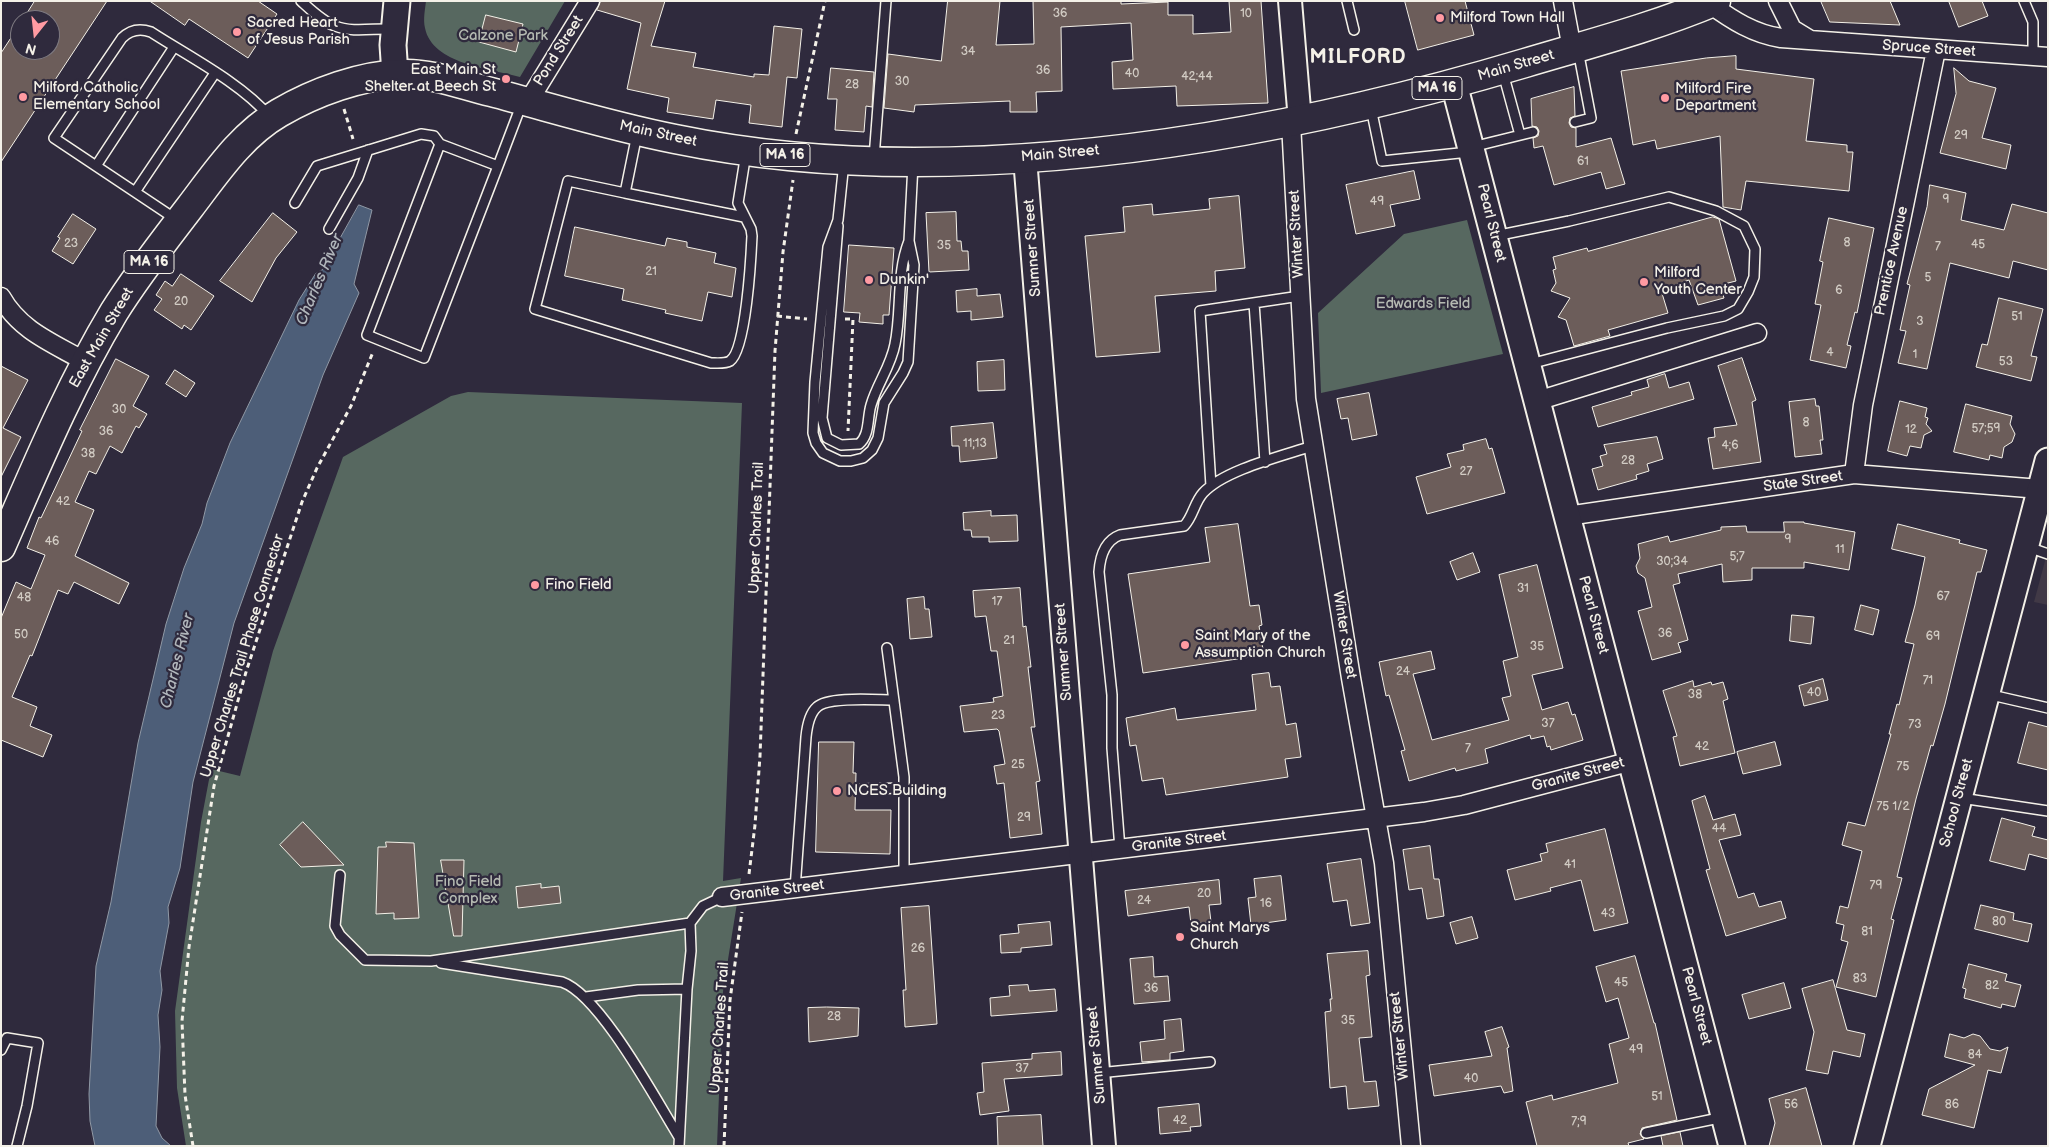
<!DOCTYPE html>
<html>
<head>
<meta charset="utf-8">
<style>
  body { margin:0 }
  #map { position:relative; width:2049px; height:1147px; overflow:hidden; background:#2f2a3d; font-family:"Balsamiq Sans",sans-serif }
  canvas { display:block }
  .frame { position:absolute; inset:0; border:2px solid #f4f1e8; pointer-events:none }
  .north { position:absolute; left:10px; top:10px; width:50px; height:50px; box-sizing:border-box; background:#2f2a3d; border:1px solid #7e7a81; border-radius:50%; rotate:196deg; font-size:14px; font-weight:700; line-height:20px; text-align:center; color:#f4f1e8 }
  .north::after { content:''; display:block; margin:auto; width:18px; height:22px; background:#ff9aa2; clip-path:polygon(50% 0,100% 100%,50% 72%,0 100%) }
</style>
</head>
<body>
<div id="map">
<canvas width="2049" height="1147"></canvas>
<div class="frame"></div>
<div class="north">N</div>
</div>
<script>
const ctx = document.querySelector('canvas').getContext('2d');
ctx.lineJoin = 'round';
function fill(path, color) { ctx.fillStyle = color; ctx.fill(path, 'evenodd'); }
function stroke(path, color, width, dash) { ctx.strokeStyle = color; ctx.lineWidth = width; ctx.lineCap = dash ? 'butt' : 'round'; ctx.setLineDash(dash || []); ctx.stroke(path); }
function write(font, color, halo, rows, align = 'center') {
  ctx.font = font + ' "Balsamiq Sans",sans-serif'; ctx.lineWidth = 4.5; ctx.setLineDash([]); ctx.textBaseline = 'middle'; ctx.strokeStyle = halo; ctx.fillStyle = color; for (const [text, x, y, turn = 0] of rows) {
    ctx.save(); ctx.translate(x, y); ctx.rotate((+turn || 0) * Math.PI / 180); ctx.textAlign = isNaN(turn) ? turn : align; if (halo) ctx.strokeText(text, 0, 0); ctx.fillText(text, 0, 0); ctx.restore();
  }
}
const built = new Path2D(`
  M2048,550V605L2034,602Z`);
const green = new Path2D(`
  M426,1H565L520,77C491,69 432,64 425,28C423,19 425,10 426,1Z
  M1467,220L1503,354L1321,393L1318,313L1404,234Z
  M468,392L742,403L723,881L741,878L723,991L717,1146H186L177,1088L175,1011L201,822L211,769L240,776L273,651L343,457L451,396Z`);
const water = new Path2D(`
  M359,205L372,210L354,284L359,293L323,375L234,623L193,782L180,868L168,907L169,923L160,971L162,990L158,1015L160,1047L156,1126L162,1138L171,1146H95L90,1121L89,1094L96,966L111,902L138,743L166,624L184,568L202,524L207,503L230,443L299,300L316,273L322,270Z`);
const building = new Path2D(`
  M35,1H107L1,162V53L20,24V50H50V20H23Z
  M150,1H258L277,14L248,58L189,19L185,25Z
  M601,1H665L651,46L696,53L693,67L754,77V74L769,75L774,26L802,29L797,78L787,77L782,127L749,123L751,105L716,100L713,119L667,112L669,98L627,89L641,23L597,10Z
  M948,1H1000L996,45L1034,44L1033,1H1121V4L1168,2V15H1193V34L1231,32L1229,1H1261L1268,103L1177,106L1176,86L1113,89L1112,62L1133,60L1131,23L1061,27L1062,91L1036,92L1037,112H1010V101L915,105L914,112L884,108L888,54L941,61Z
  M1405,1H1465L1474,35L1418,50Z
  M1821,1H1890L1900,25L1830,22Z
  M1949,1H1982L1988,16L1959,27Z
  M486,15L523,24L516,52L479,42Z
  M1736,56V69L1814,79L1806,141L1847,145V152H1853L1849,191L1746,181L1741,210L1723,207L1720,136L1657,149L1655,140L1633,145L1621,71L1706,58Z
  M831,68L874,72L872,107L866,106L864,132L835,130L837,99H828Z
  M1954,68L1969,81L1996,88L1982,138L2011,145L2006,169L1940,153L1956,94Z
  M1574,87L1575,116L1570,118L1569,123L1571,127L1576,128V147L1611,138L1625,184L1606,189L1601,172L1554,185L1543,146L1534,148L1533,138L1538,136L1539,131L1537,127L1532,126L1531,99Z
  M1414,171L1420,199L1390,205L1395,226L1356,234L1346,185Z
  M1930,185L1966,193L1961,220L2004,230L2012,204L2048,213V270L2013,261L2009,278L1950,263L1927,369L1898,363L1906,331L1900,330L1910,285L1907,284L1927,207Z
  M1239,196L1245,268L1215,271L1216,291L1155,296L1160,352L1096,357L1085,236L1125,232L1123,207L1152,204L1153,215L1210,209L1209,199Z
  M956,212L957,241H961L962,251H968L969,270L929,272L926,213Z
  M273,213L297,232L276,258L252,302L220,281Z
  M73,214L96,229L73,264L52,251L60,238L58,237Z
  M1713,217L1719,219L1736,281L1720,285L1724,298L1698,305L1689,280L1661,290L1668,313L1608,330L1610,336L1574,346L1566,320L1558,317L1570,298L1551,291L1556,283L1553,270L1556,269L1553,257L1587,248L1588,251Z
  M1829,218L1874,228L1857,313L1855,312L1847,345L1851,346L1846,368L1810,360L1821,305L1815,304L1823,262L1820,261Z
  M575,227L665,246L667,238L687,242V247L716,253L714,263L736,268L732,297L708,292L702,321L665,313L666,310L622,300L624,289L565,276Z
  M849,245L894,248L889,315H883V324L859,322L860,313L844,312Z
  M181,274L214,296L191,330L184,325L182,329L154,310L162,299L156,295L165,281L172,286Z
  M977,289V296L1000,294L1003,317L971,320V311L957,312L956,291Z
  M1999,298L2043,309L2031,356L2037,357L2031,381L1976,367L1982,344L1987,345Z
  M1742,358L1756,400L1752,402L1761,462L1713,469L1708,438L1715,437L1714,428L1737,425L1718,366Z
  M116,359L149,376L133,406L147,414L139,428L136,426L122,453L110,446L96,474L89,471L75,502L94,510L75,556L129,583L119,604L74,582L68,594L58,590L32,656L30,655L12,697L37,707L30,726L52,735L43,757L1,740V618L16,582L31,589L45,555L27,548L39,517L41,518L82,431L80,430Z
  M1004,360L1005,390L978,391L977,362Z
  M1,366L28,380L3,428L21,437L1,477Z
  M175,370L195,383L186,397L166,384Z
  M1665,374L1669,388L1689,382L1694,399L1598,427L1592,407L1632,395L1631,392L1649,387L1647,380Z
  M1369,393L1377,435L1352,440L1348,418L1341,419L1337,399Z
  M1815,399L1816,406H1819L1823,440H1820L1822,454L1795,457L1789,402Z
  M1900,401L1927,408L1925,417L1928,418L1926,424L1932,431L1924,435L1921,448L1910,446L1907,456L1888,451Z
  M1966,404L2012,416L2010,424L2015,434L2012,442L2004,447L2002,458L1990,455L1989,460L1954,452Z
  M993,423L997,458L960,462L959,446H952L951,427Z
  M1657,437L1663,459L1647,464L1649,471L1636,475L1637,479L1598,490L1592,469L1603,466L1600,456L1607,454L1604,445Z
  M1486,439L1489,449L1492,448L1505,493L1427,514L1416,477L1451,467L1447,454L1464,450L1463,445Z
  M991,511V516L1017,515L1018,541L989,542V537H972L971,530H964L963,513Z
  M1784,522H1804V523L1855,532L1849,570L1804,562V568H1752V580L1723,582L1722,564L1678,574L1680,583L1673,585L1688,640L1678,643L1681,652L1652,660L1638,611L1652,607L1645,578L1638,573L1636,566L1640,558L1638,544L1668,536L1670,542L1721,530V527L1746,526L1747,532H1784Z
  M1238,524L1250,606L1259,605L1262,625L1259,626L1264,655L1143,673L1128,574L1210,562L1205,528Z
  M1898,524L1960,540L1959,543L1987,550L1981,572H1977L1945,704L1933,746L1931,745L1916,799L1897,877L1902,878L1891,919L1894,920L1876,997L1836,987L1848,942L1841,940L1844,925L1836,923L1840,906L1848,908L1862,851L1842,845L1848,822L1865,826L1891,734H1889L1897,704L1899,705L1914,644L1905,642L1915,605L1925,557L1892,549Z
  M1473,553L1480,572L1457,580L1450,562Z
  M1537,565L1563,668L1532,675L1542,710L1568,702L1572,715L1575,714L1583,740L1551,750L1550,746L1547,747L1544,736L1531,739L1530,735L1485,749L1488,763L1456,771L1455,768L1409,781L1401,751L1405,750L1389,695L1386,696L1379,662L1431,651L1435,669L1413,674L1432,740L1509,720L1502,698L1511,696L1503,661L1518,657L1499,575Z
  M1020,588L1023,627L1026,626L1031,667H1028L1035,727H1031L1040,781L1036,782L1042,834L1010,838L1004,783L997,784L994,766L1005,764L999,731L997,729L964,732L960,706L994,702L993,698L1003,696L997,651H991L986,616L975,617L973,591Z
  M924,597L925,609H929L932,637L910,639L907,599Z
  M1861,605L1879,610L1873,635L1855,630Z
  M1792,615L1814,617L1811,644L1790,641Z
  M1269,673L1271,687L1280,686L1286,725L1296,723L1301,757L1285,759L1288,777L1166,795L1163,778L1142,781L1136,745L1130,746L1126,718L1175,708L1177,720L1256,710L1252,675Z
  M1823,679L1828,700L1804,706L1799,686Z
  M1693,681L1694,687L1711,682L1712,685L1723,682L1728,699L1723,701L1735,753L1680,766L1673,737L1677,736L1663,691Z
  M2029,722L2048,727V770L2018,763Z
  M819,742H854L853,773H856L855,810H891L890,854L816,852Z
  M1775,742L1781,765L1743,774L1737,752Z
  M1705,796L1713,820L1735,814L1741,835L1719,840L1738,898L1754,893L1759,907L1781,901L1786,918L1726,936L1706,870L1710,869L1692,801Z
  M2002,818L2035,827L2032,836L2048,840V859L2029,854L2025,870L1990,861Z
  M303,822L344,865L301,867L280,845Z
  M1605,829L1628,923L1594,931L1581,880L1550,888L1551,891L1515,900L1507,870L1542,861L1540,854L1548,852L1546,844Z
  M386,842L414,843L419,918L394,919V913L376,914L378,847H386Z
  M1430,846L1434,879H1439L1444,916L1427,919L1422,888L1409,890L1403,850Z
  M1361,859L1370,923L1351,926L1347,900L1333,902L1327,864Z
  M441,860H464L462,936H454Z
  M1281,876L1286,920L1251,925L1248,898L1256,897L1254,879Z
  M1219,880L1221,904L1209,905L1211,922L1191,924L1189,907L1128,916L1125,891Z
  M541,884V888L559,886L561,903L518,908L516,887Z
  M1981,905L2014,913L2013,920L2032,924L2028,942L1975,929Z
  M929,906L937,1024L905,1027L903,990H906L901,908Z
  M1472,917L1478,938L1456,944L1450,923Z
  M1050,922L1052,945L1021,948V952L1001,953L1000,935L1019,933L1018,925Z
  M1368,951L1370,975L1366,976L1372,1037L1359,1038L1364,1082L1376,1081L1379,1106L1348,1109L1346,1086L1330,1088L1325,1012L1331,1011L1330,999H1332L1327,954Z
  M1635,956L1654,1023H1655L1677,1120L1642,1128L1640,1134L1644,1139L1628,1143L1629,1146H1537L1526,1102L1552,1095L1553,1100L1618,1083L1609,1044L1629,1038L1618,998L1606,1002L1596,967Z
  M1153,957L1154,977L1168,976L1170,1001L1134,1004L1130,959Z
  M1969,964L2007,974L2005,981L2021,985L2015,1007L2002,1004L2001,1008L1964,998L1966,989L1963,988Z
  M1833,980L1847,1030L1865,1034L1860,1057L1833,1051L1828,1074L1806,1070L1814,1032L1802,989Z
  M1784,983L1791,1008L1749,1019L1742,995Z
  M1028,985L1029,991L1055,989L1057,1011L991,1016L990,998L1010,996L1009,986Z
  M827,1007L859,1008L858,1036L809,1042L808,1008Z
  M1181,1019L1184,1051L1170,1053V1060L1142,1062L1140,1042L1165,1039L1164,1021Z
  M1502,1027L1509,1047L1507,1048L1513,1091L1504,1093L1501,1086L1434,1096L1429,1065L1492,1056L1485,1032Z
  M1950,1034L1964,1038L1973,1034L1980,1036L1990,1049L2000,1051L2008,1047L2001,1073L1988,1070L1974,1128L1922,1115L1929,1089L1975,1065L1945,1057Z
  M1061,1052L1062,1075L1004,1079L1009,1111L980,1115L977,1093L984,1092L982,1063L1032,1059V1054Z
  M1806,1088L1822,1146H1769L1775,1123L1769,1099Z
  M1199,1104L1201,1126L1190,1127L1191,1131L1160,1134L1158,1108Z
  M1041,1115L1043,1146H998L997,1117Z
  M1680,1132L1683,1146H1663L1661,1136Z`);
const path = new Path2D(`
  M344,109L353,139
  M796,134L825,1
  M777,316L807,319
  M845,319H853L848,431
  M749,874L755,825L760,756L775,351L783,252L793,180
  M193,1146L185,1095L182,1021L189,947L214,786L246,672L302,502L317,468L351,406L373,352
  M724,1146L730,1000L742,912`);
const service = new Path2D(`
  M301,1C311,10 322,21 335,26C353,33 374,28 393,29
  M1347,1L1354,30
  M2024,1L2033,22V56
  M1503,73L1520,135
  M1371,108L1382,161L1469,152
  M1575,122L1591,118L1578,50
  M637,134L625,193L568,181L535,309L711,363C717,363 725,364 730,361C746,350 751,258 752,236L751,229L738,203L746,153
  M440,144L498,166L522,103
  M1472,147L1533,132
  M874,158L886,1
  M844,162L838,220L828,247L815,382L813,433L816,443L823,453L840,461H851L863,458L872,450L878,438L884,403L903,373L908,362L914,265L909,241L913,164
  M96,166L174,47
  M135,192L215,73
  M625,193L744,217
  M295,203L317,166L421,134L434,136L440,144L367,335L424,358L498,166
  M177,220L54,138L122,38C130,30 140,28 151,32C188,56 241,83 269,116
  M838,226L822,418L827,438L841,445L859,444C870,435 867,418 871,405C877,384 891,366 895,344C902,310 896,274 909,241
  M329,229L358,178L368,150
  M1495,236L1569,221L1669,197L1716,211L1744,226L1755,249L1754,277L1748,292L1738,309L1724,316L1667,328L1530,364
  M1254,303L1265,462
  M1211,486L1200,311L1300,296
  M2028,547L2048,554
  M887,648L904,777V875
  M1987,694L2048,708
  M862,789L905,788
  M1961,798L2048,811
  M1120,849L1112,748V695L1099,572C1100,557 1104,541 1120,535L1184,526C1193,517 1194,503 1203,493C1224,470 1282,456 1312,446
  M340,875L335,926L340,935L365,960L431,961L690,923
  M795,889L806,737C807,727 809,714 817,707C828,696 877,700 894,700
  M441,963L562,982C600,995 656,1100 679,1137
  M586,997L638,990L687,989
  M1,1050L7,1038L38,1043L27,1106L17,1146
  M1098,1073L1210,1062
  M1646,1133L1724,1117
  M679,1146L687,989L691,951L690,923L703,906L722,897`);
const minor = new Path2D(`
  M1563,1L1572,49
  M1778,1L1792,29L1810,40
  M1710,4C1732,20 1754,34 1781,38L2048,57
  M528,102L590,1
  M1291,123L1306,399L1351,678L1384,863L1411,1146
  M1,297C20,331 53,343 86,362
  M1537,401L1757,333
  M1854,474L1863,405L1936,50
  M1567,516L1854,474L2040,489
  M722,897L1424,812L1464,805L1632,761`);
const tertiary = new Path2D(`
  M1290,1L1300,121
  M1025,158L1104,1146`);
const secondary = new Path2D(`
  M395,75L393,45L397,1
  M1454,84L1732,1146
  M1867,1146L2048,461`);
const primary = new Path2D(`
  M1,547C36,467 69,387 114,312C137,275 164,241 190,207C216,173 241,135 279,113C315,92 361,75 403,74C432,73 462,85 491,92C552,108 613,127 675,139C753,155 835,162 914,162C1122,162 1327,122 1525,63C1589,44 1654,27 1716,1`);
const markers = [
  [1440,18,5,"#ff9aa2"],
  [237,32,5,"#ff9aa2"],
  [506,79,5,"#ff9aa2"],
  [23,97,5,"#ff9aa2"],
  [1665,98,5,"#ff9aa2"],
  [869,280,5,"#ff9aa2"],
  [1644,282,5,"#ff9aa2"],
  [535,585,5,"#ff9aa2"],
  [1185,645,5,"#ff9aa2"],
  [837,791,5,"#ff9aa2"],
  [1180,937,5,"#ff9aa2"]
];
const numberNames = [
  ["36",1060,14],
  ["10",1246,14],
  ["34",968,52],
  ["36",1043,71],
  ["40",1132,74],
  ["42;44",1197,77],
  ["30",902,82],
  ["28",852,85],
  ["29",1961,136],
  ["61",1583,162],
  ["9",1946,200],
  ["49",1377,202],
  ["8",1847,243],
  ["23",71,244],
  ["45",1978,245],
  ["35",944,246],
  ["7",1938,247],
  ["21",651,272],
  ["5",1928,278],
  ["6",1839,291],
  ["20",181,302],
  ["51",2017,317],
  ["3",1920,322],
  ["4",1830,353],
  ["1",1915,355],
  ["53",2006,362],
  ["30",119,410],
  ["8",1806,423],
  ["57;59",1986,429],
  ["12",1911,430],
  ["36",106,432],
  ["11;13",975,444],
  ["4;6",1730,446],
  ["38",88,454],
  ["28",1628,461],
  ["27",1466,472],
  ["42",63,502],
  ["9",1788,540],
  ["46",52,542],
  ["11",1840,550],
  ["5;7",1737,557],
  ["30;34",1672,562],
  ["31",1523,589],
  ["67",1943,597],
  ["48",24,598],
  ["17",997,602],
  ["36",1665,634],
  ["50",21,635],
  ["69",1933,637],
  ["21",1009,641],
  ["35",1537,647],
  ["24",1403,672],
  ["71",1928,681],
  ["40",1814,693],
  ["38",1695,695],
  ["23",998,716],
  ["37",1548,724],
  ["73",1915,725],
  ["42",1702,747],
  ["7",1468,749],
  ["25",1018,765],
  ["75",1903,767],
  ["75 1/2",1893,807],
  ["29",1024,818],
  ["44",1719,829],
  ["41",1570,865],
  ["79",1876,886],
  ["20",1204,894],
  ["24",1144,901],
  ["16",1266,904],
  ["43",1608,914],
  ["80",1999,922],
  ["81",1867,932],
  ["26",918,949],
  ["83",1860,979],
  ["45",1621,983],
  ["82",1992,986],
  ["36",1151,989],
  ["28",834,1017],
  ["35",1348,1021],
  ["49",1636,1050],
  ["84",1975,1055],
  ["37",1022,1069],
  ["40",1471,1079],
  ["51",1657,1097],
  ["56",1791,1105],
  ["86",1952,1105],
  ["42",1180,1121],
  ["7;9",1579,1122]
];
const shields = [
  [1437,88,50],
  [785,155,50],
  [149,262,50]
];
const shieldNames = [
  ["MA 16",1437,88],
  ["MA 16",785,155],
  ["MA 16",149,262]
];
const poiNames = [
  ["Milford Town Hall",1450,18],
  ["Sacred Heart",247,23],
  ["of Jesus Parish",247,40],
  ["East Main St",496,70,"right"],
  ["Shelter at Beech St",496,87,"right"],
  ["Milford Catholic",33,88],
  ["Elementary School",33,105],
  ["Milford Fire",1675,89],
  ["Department",1675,106],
  ["Milford",1654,273],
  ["Youth Center",1654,290],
  ["Dunkin'",879,280],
  ["Fino Field",545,585],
  ["Saint Mary of the",1195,636],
  ["Assumption Church",1195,653],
  ["NCES Building",847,791],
  ["Saint Marys",1190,928],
  ["Church",1190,945]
];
const parkNames = [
  ["Calzone Park",503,36],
  ["Edwards Field",1423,304],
  ["Fino Field",468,882],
  ["Complex",468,899]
];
const streetNames = [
  ["Spruce Street",1929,49,4],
  ["Pond Street",559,51,-58],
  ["Main Street",1516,66,-16],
  ["Main Street",658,134,12],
  ["Main Street",1060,154,-5],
  ["Pearl Street",1491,223,76],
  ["Winter Street",1297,234,-93],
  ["Sumner Street",1033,248,-94],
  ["Prentice Avenue",1892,261,-78],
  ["East Main Street",102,338,-60],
  ["State Street",1803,482,-8],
  ["Upper Charles Trail",757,528,-88],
  ["Pearl Street",1593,615,75],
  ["Winter Street",1344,635,81],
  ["Sumner Street",1064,652,-94],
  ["Upper Charles Trail Phase Connector",243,656,-73],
  ["Granite Street",1578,775,-15],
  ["School Street",1957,803,-75],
  ["Granite Street",1179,842,-7],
  ["Granite Street",777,891,-7],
  ["Pearl Street",1696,1006,75],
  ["Upper Charles Trail",720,1028,-86],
  ["Winter Street",1400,1036,-96],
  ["Sumner Street",1097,1055,-95]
];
const waterNames = [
  ["Charles River",320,280,-67],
  ["Charles River",178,661,-76]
];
const districtNames = [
  ["MILFORD",1358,58]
];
fill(built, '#413946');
fill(green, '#576860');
fill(water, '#4d5e78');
stroke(water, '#9099a5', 1);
fill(building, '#6c5d5a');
stroke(building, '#f4f1e8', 1);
stroke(service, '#f4f1e8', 12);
stroke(minor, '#f4f1e8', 21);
stroke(tertiary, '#f4f1e8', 26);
stroke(secondary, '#f4f1e8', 29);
stroke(primary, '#f4f1e8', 31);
stroke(path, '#f4f1e8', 3, [5, 4]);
stroke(service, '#2f2a3d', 9);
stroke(minor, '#2f2a3d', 18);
stroke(tertiary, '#2f2a3d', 22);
stroke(secondary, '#2f2a3d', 25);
stroke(primary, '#2f2a3d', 28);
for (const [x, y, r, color] of markers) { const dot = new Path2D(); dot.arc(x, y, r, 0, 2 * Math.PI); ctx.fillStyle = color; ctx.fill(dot); stroke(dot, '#2f2a3d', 2); }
write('12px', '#d2ccc4', null, numberNames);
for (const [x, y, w] of shields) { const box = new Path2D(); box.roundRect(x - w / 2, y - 11.5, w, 23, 4); ctx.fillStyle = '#2f2a3d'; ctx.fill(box); stroke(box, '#f4f1e8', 1); }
write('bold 14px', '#f4f1e8', null, shieldNames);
write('15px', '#f4f1e8', '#2f2a3d', poiNames, 'left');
write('15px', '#b5bab2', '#2f2a3d', parkNames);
write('15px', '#f4f1e8', '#2f2a3d', streetNames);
write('italic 16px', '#b1b6bb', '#2f2a3d', waterNames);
ctx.letterSpacing = '1px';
write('bold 20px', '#f4f1e8', '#2f2a3d', districtNames);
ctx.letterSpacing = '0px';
</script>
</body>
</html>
